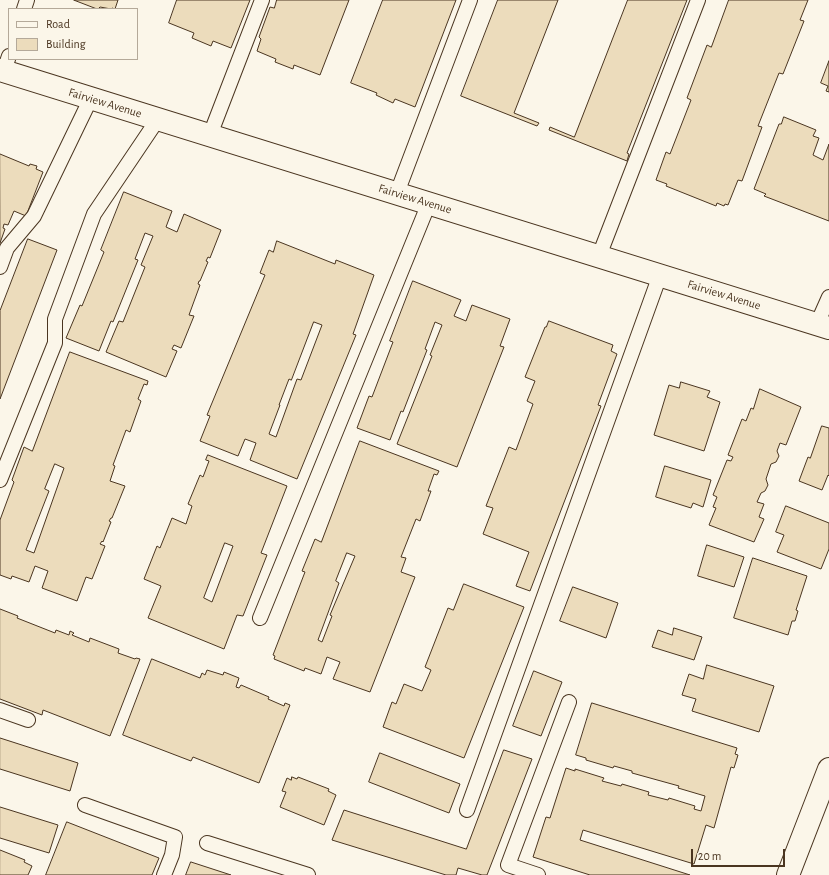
<!DOCTYPE html>
<html>
<head>
<meta charset="utf-8">
<style>
  body { margin:0 }
  #map { position:relative; width:829px; height:875px; overflow:hidden; background:#fbf6e9; font-family:"Alegreya Sans",sans-serif }
  canvas { display:block }
  .legend { position:absolute; left:8px; top:8px; width:130px; height:52px; box-sizing:border-box; background:#fbf6e9; border:1px solid #b4a999; margin:0; padding:5px 7px; list-style:none; font-size:12px; color:#4a3520 }
  .legend li { display:flex; align-items:center; gap:8px; height:20px }
  .legend b { width:20px; border:1px solid #b4a999 }
  .scale { position:absolute; left:691px; top:849px; width:94px; height:18px; box-sizing:border-box; border:2px solid #4a3520; border-top:0; padding-left:5px; font-size:12px; line-height:14px; white-space:nowrap; color:#4a3520; -webkit-text-stroke:3px #fbf6e9; paint-order:stroke }
</style>
</head>
<body>
<div id="map">
<canvas width="829" height="875"></canvas>
<ul class="legend">
<li><b style="height:5px;background:#fbf6e9"></b>Road</li>
<li><b style="height:11px;background:#ecdcbc"></b>Building</li>
</ul>
<div class="scale">20 m</div>
</div>
<script>
const ctx = document.querySelector('canvas').getContext('2d');
ctx.lineJoin = 'round';
function fill(path, color) { ctx.fillStyle = color; ctx.fill(path, 'evenodd'); }
function stroke(path, color, width, dash) { ctx.strokeStyle = color; ctx.lineWidth = width; ctx.lineCap = dash ? 'butt' : 'round'; ctx.setLineDash(dash || []); ctx.stroke(path); }
function write(font, color, halo, rows, align = 'center') {
  ctx.font = font + ' "Alegreya Sans",sans-serif'; ctx.lineWidth = 3; ctx.setLineDash([]); ctx.textBaseline = 'middle'; ctx.strokeStyle = halo; ctx.fillStyle = color; for (const [text, x, y, turn = 0] of rows) {
    ctx.save(); ctx.translate(x, y); ctx.rotate((+turn || 0) * Math.PI / 180); ctx.textAlign = isNaN(turn) ? turn : align; if (halo) ctx.strokeText(text, 0, 0); ctx.fillText(text, 0, 0); ctx.restore();
  }
}
const building = new Path2D(`
  M74,0H118L115,9L112,8L111,9L100,7L98,9Z
  M177,0H250L231,48L213,41L211,46L192,38L194,33L169,23Z
  M277,0H349L320,75L294,65L293,69L275,62L276,59L257,51L261,39L259,37L270,7L274,8Z
  M383,0H456L415,107L395,99L393,103L376,95L377,93L351,83Z
  M498,0H558L514,113L539,123L537,126L461,96Z
  M628,0H687L627,153L629,154L627,161L549,130L550,127L574,137Z
  M729,0H808L800,20L804,21L783,74L779,73L758,126L762,127L742,181L738,180L728,205L725,204L724,206L717,203L716,206L666,186L667,184L656,180L666,152L670,154L691,100L687,98L707,45L711,47Z
  M829,61V92L826,91L828,86L821,83Z
  M784,117L816,130L813,136L819,138L813,155L823,160L829,144V221L764,196L766,194L754,189L779,124H781Z
  M0,154L29,166L30,164L37,166L36,169L43,172L26,216L14,211L8,225L4,224L3,228L5,229L0,243Z
  M124,192L172,211L166,227L177,232L184,214L221,230L210,258L208,257L206,261L208,262L200,281H199L198,284L200,285L189,315L194,316L181,348L174,345L172,349L177,351L166,377L106,352L119,321L123,322L145,267L141,265L153,236L145,233L135,259L138,260L113,322L111,321L99,351L66,338L80,305L82,306L104,252L101,250Z
  M28,239L57,250L0,399V311Z
  M277,241L335,264L336,260L374,275L353,334L356,335L297,479L250,460L256,443L245,439L238,456L200,441L210,416L207,415L265,275L260,273L269,250L273,252ZM314,322L322,325L301,380L297,379L276,437L269,434L280,405H279L289,379L291,380Z
  M413,281L461,300L454,316L466,321L472,305L510,319L500,346L504,347L457,467L397,444L432,356L430,355L442,325L435,322L425,349L427,350L403,412L401,411L390,440L357,428L369,396L372,397L393,342L390,341Z
  M549,321L613,345L611,351L617,354L598,405L601,406L530,591L516,586L529,552L483,534L493,508L486,506L509,447L516,450L533,404L527,401L535,381L525,377L545,327H546Z
  M70,352L148,381L147,385L144,384L138,399L141,401L130,432L126,430L113,465L115,466L110,481L125,486L112,518H111L109,521L111,522L103,542L102,541L100,544L105,546L92,579L86,577L77,601L42,588L48,571L35,566L29,582L12,576L11,579L0,575V520L14,482L12,480L24,447L32,451ZM55,464L64,468L34,553L26,550L49,491L45,489Z
  M681,382L710,391L707,397L720,402L704,451L654,435L669,385L679,388Z
  M760,389L801,407L786,445L780,443L777,451L779,456L776,462L771,464L766,479L768,485L765,491L761,493L757,502L764,504L759,517L764,519L754,542L709,525L716,508L713,507L717,497L713,495L727,460L731,461L733,457L728,455L742,419L746,421L751,408L753,409Z
  M822,426L829,428V476L828,475L822,490L799,481L808,457L810,458Z
  M360,441L439,471L437,475L434,474L428,491H431L420,521L416,519L401,557L406,558L401,572L415,577L370,692L333,679L340,662L327,657L321,674L305,668L304,671L274,659L275,656L273,655L305,572L302,571L315,539L321,542ZM347,553L355,556L330,615L332,616L322,642L318,640L339,583L336,581Z
  M208,455L287,486L261,553L267,555L243,616L237,615L224,649L148,618L161,586L144,579L157,546L160,548L172,518L186,524L192,506L188,504L200,475L203,477L209,461L206,460ZM225,543L233,546L212,602L204,598Z
  M665,466L711,480L703,507L693,503L691,508L656,497Z
  M786,506L829,523V549L821,569L777,552L784,535L776,532Z
  M707,545L744,557L734,587L698,576Z
  M753,558L807,576L796,610L798,611L795,621H792L788,635L734,618Z
  M464,584L524,607L464,758L383,727L392,702L396,704L404,684L422,691L431,670L425,667L448,608L453,610Z
  M573,587L618,603L606,638L560,621Z
  M0,609L18,616L17,618L55,633L56,630L69,635L70,631L74,633L72,635L89,642L90,638L119,649L118,653L135,659L136,658L140,659L110,736L43,710L42,715L0,699Z
  M674,628L702,637L694,660L652,647L658,630L672,635Z
  M152,659L200,678L202,673L205,675L207,670L223,675L224,672L239,678L236,687L239,688L241,685L269,697L268,699L284,706L285,703L290,705L259,783L193,757L191,761L123,735Z
  M707,665L774,686L759,732L692,711L696,699L682,695L689,674L703,679Z
  M534,671L562,682L541,736L513,726Z
  M592,703L737,748L735,754L738,755L734,768L731,767L714,828L706,825L694,864L583,830L580,840L690,875H590L533,857L546,817L550,818L566,768L575,771V769L604,778L602,781L621,786L622,784L649,792L648,795L668,800L669,798L695,806L694,809L701,811L705,796L678,788L679,786L632,773V771L614,766L613,768L586,760V758L576,755Z
  M0,738L78,763L70,791L0,769Z
  M504,750L532,759L487,875H482L458,868L456,875H446L332,840L344,810L466,849Z
  M380,753L460,784L449,813L369,782Z
  M292,777L297,779L298,777L329,789L328,791L336,795L324,825L280,807L286,792L282,791L287,778L291,780Z
  M0,807L58,825L49,853L0,838Z
  M67,822L159,858L152,875H46Z
  M0,850L25,860L24,862L32,866L28,875H0Z
  M191,862L231,875H186Z`);
const service = new Path2D(`
  M24,9L27,0
  M4,71L9,56
  M210,135L262,0
  M397,193L470,0
  M599,256L698,0
  M0,267L7,248L34,216L91,98
  M817,324L829,297
  M0,480L55,343V319L94,214L158,119
  M260,618L429,203
  M0,710L28,720
  M85,805L175,837L172,855L164,875
  M467,810L660,275
  M207,843L308,875
  M538,875L508,865L569,702`);
const tertiary = new Path2D(`
  M0,70L829,328
  M788,875L829,769`);
const streetNames = [
  ["Fairview Avenue",105,103,17],
  ["Fairview Avenue",415,199,17],
  ["Fairview Avenue",724,295,17]
];
fill(building, '#ecdcbc');
stroke(building, '#4a3520', 1);
stroke(service, '#4a3520', 16);
stroke(tertiary, '#4a3520', 24);
stroke(service, '#fbf6e9', 14);
stroke(tertiary, '#fbf6e9', 22);
write('12px', '#4a3520', '#fbf6e9', streetNames);
</script>
</body>
</html>
